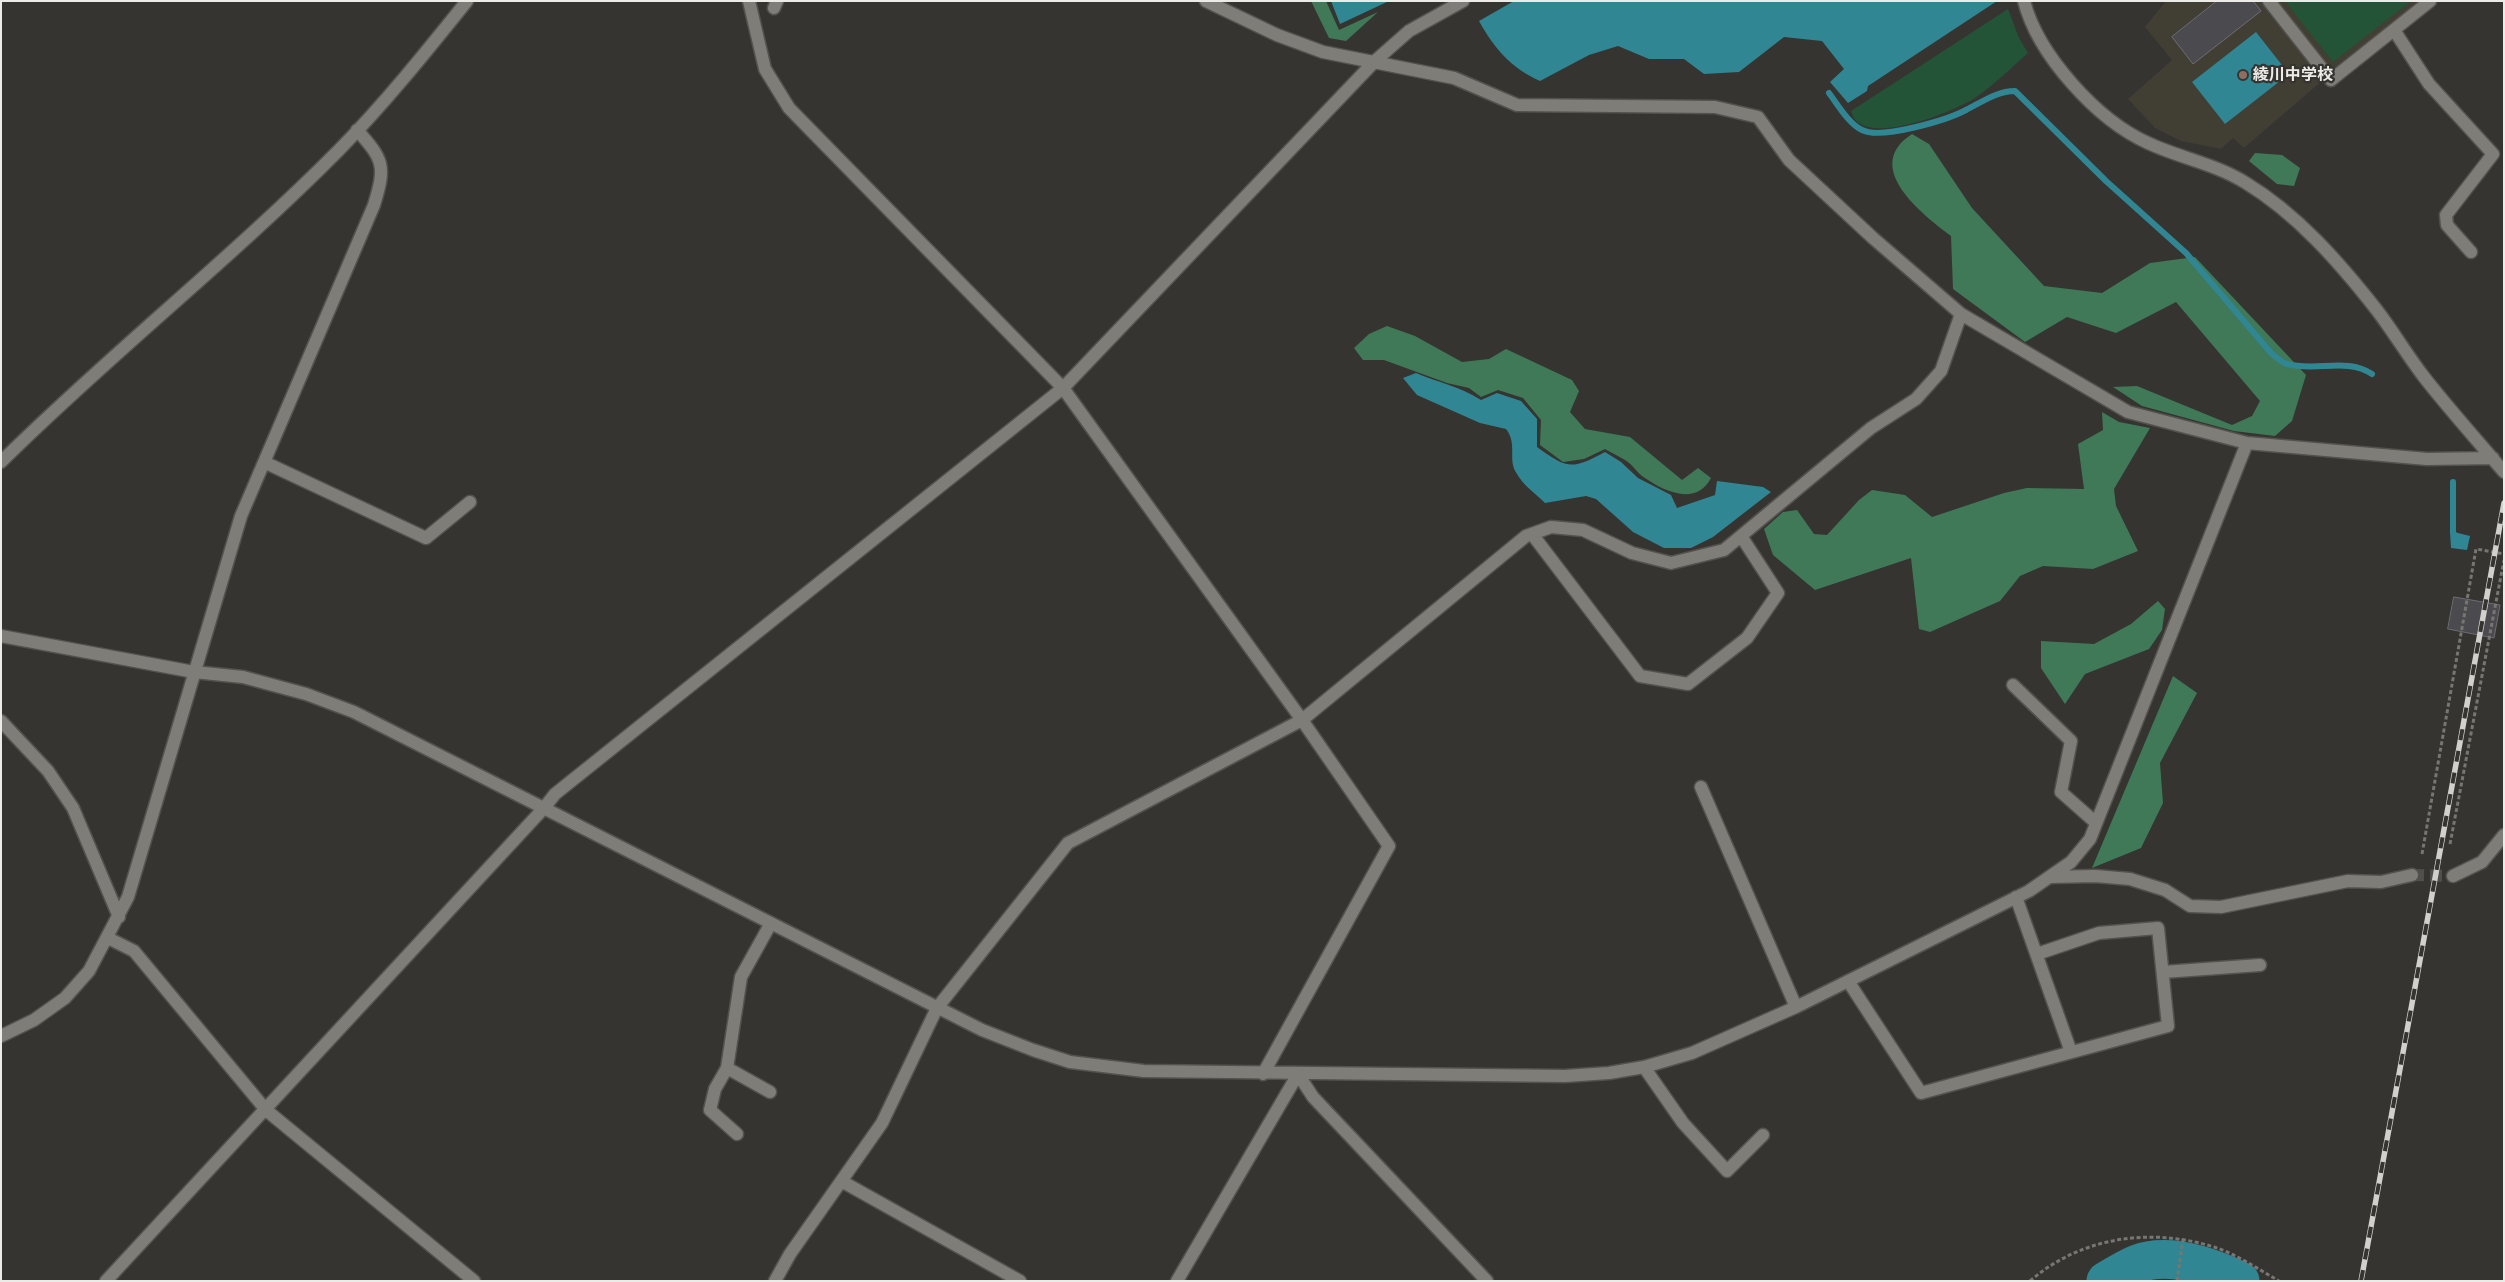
<!DOCTYPE html>
<html>
<head>
<meta charset="utf-8">
<style>
  body { margin:0 }
  #map { position:relative; width:2505px; height:1282px; overflow:hidden; background:#363430; font-family:"IBM Plex Serif",serif }
  canvas { display:block }
  .frame { position:absolute; inset:0; border:2px solid #ecebe8; pointer-events:none }
</style>
</head>
<body>
<div id="map">
<canvas width="2505" height="1282"></canvas>
<div class="frame"></div>
</div>
<script>
const ctx = document.querySelector('canvas').getContext('2d');
ctx.lineJoin = 'round';
function fill(path, color) { ctx.fillStyle = color; ctx.fill(path, 'evenodd'); }
function stroke(path, color, width, dash) { ctx.strokeStyle = color; ctx.lineWidth = width; ctx.lineCap = dash ? 'butt' : 'round'; ctx.setLineDash(dash || []); ctx.stroke(path); }
function write(font, color, halo, rows, align = 'center') {
  ctx.font = font + ' "IBM Plex Serif","Noto Sans JP",serif'; ctx.lineWidth = 4.5; ctx.setLineDash([]); ctx.textBaseline = 'middle'; ctx.strokeStyle = halo; ctx.fillStyle = color; for (const [text, x, y, turn = 0] of rows) {
    ctx.save(); ctx.translate(x, y); ctx.rotate((+turn || 0) * Math.PI / 180); ctx.textAlign = isNaN(turn) ? turn : align; if (halo) ctx.strokeText(text, 0, 0); ctx.fillText(text, 0, 0); ctx.restore();
  }
}
const built = new Path2D(`
  M2166,1H2423L2316,86L2244,148L2233,138L2221,149L2181,141L2155,128L2128,99L2172,60L2145,27Z`);
const green = new Path2D(`
  M2285,1H2411L2333,62Z
  M2008,9L2019,38L2028,53C2011,68 1994,85 1975,98C1953,112 1882,140 1859,123C1854,120 1853,116 1851,111Z`);
const forest = new Path2D(`
  M1311,1H1326L1339,30L1378,12L1346,41L1329,38Z
  M1912,134L1929,144L1972,208L2044,286L2102,293L2150,263L2195,257L2306,375L2292,421L2275,436L2234,431L2142,406L2113,387L2137,386L2232,425L2252,416L2260,401L2176,302L2116,333L2067,317L2025,342L1953,289L1951,236C1922,214 1861,167 1912,134Z
  M2255,153L2282,155L2300,168L2294,186L2277,184L2249,161Z
  M1387,326L1415,336L1462,362L1489,359L1506,349L1572,380L1579,391L1570,412L1585,429L1630,437L1682,480L1698,468L1711,478C1696,507 1663,491 1642,476C1636,471 1632,464 1625,460C1619,456 1611,453 1605,449L1584,459L1563,462L1540,445L1541,420L1523,398L1498,390L1481,397L1469,388L1447,383L1384,360H1363L1354,348L1369,334Z
  M2102,412L2119,422L2150,428L2114,489L2116,506L2138,551L2093,569L2043,566L2020,576L2000,601L1930,632L1919,629L1911,558L1815,590L1773,555L1764,529L1783,512L1797,510L1814,534L1827,535L1859,500L1872,490L1905,495L1932,517L2004,493L2027,488L2084,489L2078,444L2103,430Z
  M2158,601L2165,609L2162,630L2149,649L2085,674L2065,704L2041,668V641L2094,644L2131,624Z
  M2173,676L2197,693L2160,763L2163,803L2141,848L2092,868Z`);
const water = new Path2D(`
  M1331,1H1389L1340,24Z
  M1514,1H1997L1868,86L1867,91L1848,103L1830,82L1844,69L1822,41L1784,37L1739,72L1704,74L1684,59H1649L1618,46L1589,55L1540,81C1511,68 1494,48 1479,21Z
  M2256,32L2289,74L2225,124L2192,82Z
  M1416,373C1437,382 1461,387 1481,400L1497,393L1521,401L1537,419V447C1568,469 1571,470 1605,452L1621,462L1638,478L1671,495L1677,508L1715,495L1717,481L1763,487L1771,492L1713,537L1691,548H1664L1633,532L1596,499L1586,496L1545,503C1536,494 1523,485 1517,474C1507,460 1518,444 1506,429L1480,423L1417,395L1403,378Z
  M2450,531L2470,536L2467,550L2451,548Z`);
const stream = new Path2D(`
  M1829,93C1838,105 1849,124 1862,130C1881,140 1947,120 1966,110C1982,102 1997,91 2015,91L2106,181L2186,253L2271,353C2276,357 2282,363 2287,364C2316,372 2347,357 2372,374
  M2453,482V533L2458,539`);
const river = new Path2D(`
  M2106,1281C2116,1275 2127,1268 2137,1264C2169,1252 2211,1267 2240,1281`);
const building = new Path2D(`
  M2217,1H2253L2261,11L2193,64L2172,37Z
  M2454,597L2500,605L2494,638L2448,629Z`);
const minorTunnel = new Path2D(`
  M2412,875L2453,876`);
const path = new Path2D(`
  M2450,844L2504,560
  M2422,854L2476,549L2504,554
  M2030,1281C2081,1237 2150,1227 2214,1247C2236,1254 2258,1269 2279,1281
  M2177,1281L2183,1239`);
const minor = new Path2D(`
  M749,1L765,69L789,108L1063,388L1302,720L1389,846L1263,1074
  M1206,1L1277,35L1323,52L1454,78L1517,105L1715,107L1758,117L1789,160L1873,238L1961,314L2128,412L2247,443L2427,459L2493,458
  M2024,1C2038,55 2097,120 2148,143C2180,158 2216,164 2246,183C2297,214 2339,262 2376,309C2393,331 2407,355 2424,377C2449,409 2477,440 2504,472
  M2269,1L2331,80L2430,1
  M774,8L777,1
  M2394,30L2429,84L2493,154L2446,215L2447,225L2471,252
  M1,462C110,354 231,259 339,150C385,103 426,52 467,1
  M264,462L426,538L470,502
  M1532,534L1640,676L1688,684L1747,638L1778,593L1741,536
  M1,636L194,672L243,677L306,694L354,712L982,1030L1033,1050L1070,1062L1144,1071L1565,1076L1609,1073L1644,1067L1692,1053L1796,1007L2029,891L2071,862L2090,839L2247,443
  M2013,685L2071,741L2061,792L2095,822
  M1,721L48,771L73,808L119,917
  M1701,787L1796,1007
  M2453,876L2482,862L2504,835
  M2051,877L2095,876L2130,879L2165,890L2190,906L2221,907L2348,881L2381,882L2412,875
  M2016,897L2071,1052
  M108,938L134,951L266,1110L474,1281
  M2163,972L2260,965
  M1848,981L1921,1093L2168,1026L2158,928L2099,933L2037,954
  M1,1036L34,1020L65,998L89,971L128,897L241,516L374,205C386,166 384,160 357,130
  M1644,1067L1683,1123L1727,1171L1763,1135
  M727,1068L770,1092
  M737,1134L710,1110L715,1089L727,1068L741,977L771,923
  M843,1182L1020,1281
  M106,1281L544,808L555,794L1063,388L1375,61L1409,31L1463,1
  M775,1281L790,1254L882,1123L937,1008L1068,843L1302,720L1526,536L1551,527L1583,530L1632,553L1671,563L1724,550L1871,428L1916,399L1941,371L1961,314
  M1177,1281L1298,1074L1313,1097L1487,1281`);
const rail = new Path2D(`
  M2361,1281L2504,503`);
const markers = [
  [2243,75,5,"#8d6e63"]
];
const poiNames = [
  ["綾川中学校",2253,75]
];
fill(built, '#413e34');
fill(green, '#235438');
fill(forest, '#3f7957');
fill(water, '#318694');
stroke(stream, '#318694', 6);
stroke(river, '#318694', 39);
fill(building, '#4b4a4e');
stroke(building, '#6e6d71', 1);
stroke(minorTunnel, '#514f4c', 12, [12, 6]);
stroke(minor, '#53524e', 15);
stroke(path, '#777672', 3, [4, 2.5]);
stroke(minor, '#7f7d78', 12);
stroke(rail, '#d1d0cd', 5.5);
stroke(rail, '#363430', 4, [11]);
for (const [x, y, r, color] of markers) { const dot = new Path2D(); dot.arc(x, y, r, 0, 2 * Math.PI); ctx.fillStyle = color; ctx.fill(dot); stroke(dot, '#363430', 2); }
write('bold 16px', '#ecebe8', '#363430', poiNames, 'left');
</script>
</body>
</html>
